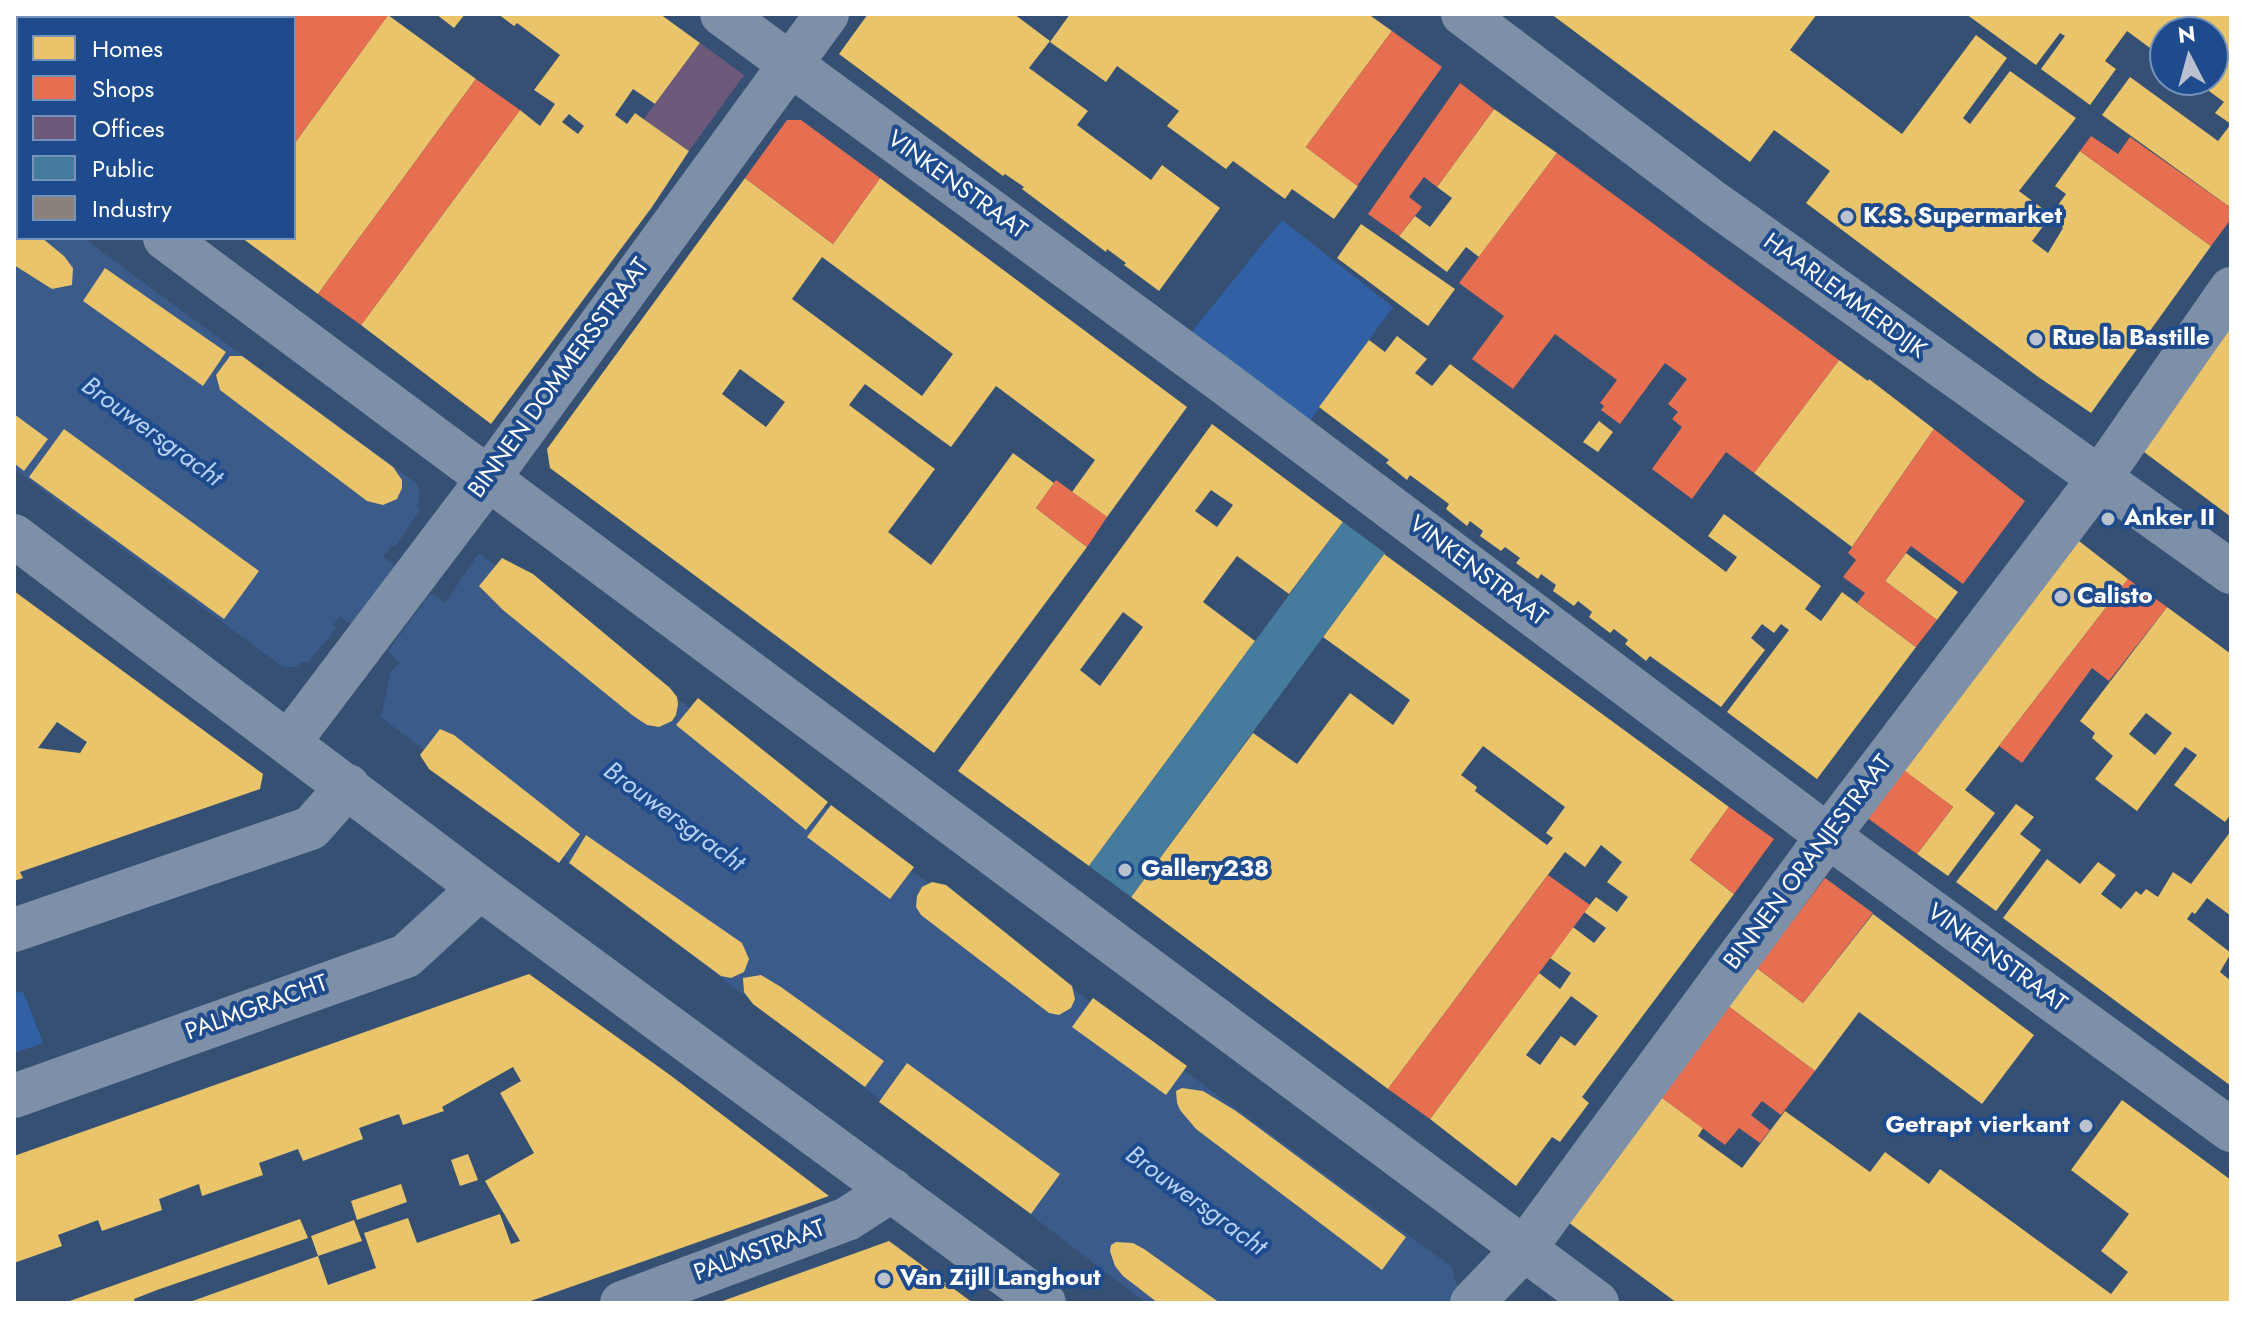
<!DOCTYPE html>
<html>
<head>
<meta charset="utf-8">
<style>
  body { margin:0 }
  #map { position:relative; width:2245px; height:1317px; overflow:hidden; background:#365074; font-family:Jost,sans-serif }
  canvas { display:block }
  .frame { position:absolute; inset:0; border:16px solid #fff; pointer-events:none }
  .legend { position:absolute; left:16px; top:16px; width:280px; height:224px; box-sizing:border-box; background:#1d4b8d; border:2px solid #7793bb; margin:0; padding:10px 14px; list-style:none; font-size:24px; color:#fff }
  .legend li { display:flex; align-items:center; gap:16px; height:40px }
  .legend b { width:40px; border:2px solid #7793bb }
  .north { position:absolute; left:2149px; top:16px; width:80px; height:80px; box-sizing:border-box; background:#1d4b8d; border:2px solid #7793bb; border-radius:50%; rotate:354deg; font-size:22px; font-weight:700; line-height:32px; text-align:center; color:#fff }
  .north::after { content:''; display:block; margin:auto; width:28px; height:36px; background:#b9c2ce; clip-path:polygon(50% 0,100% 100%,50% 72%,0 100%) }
</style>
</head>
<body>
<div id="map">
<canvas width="2245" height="1317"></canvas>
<div class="frame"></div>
<ul class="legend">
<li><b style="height:22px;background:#e9c46a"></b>Homes</li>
<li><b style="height:22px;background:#e76f51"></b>Shops</li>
<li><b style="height:22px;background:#6d597a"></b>Offices</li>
<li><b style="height:22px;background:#457b9d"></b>Public</li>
<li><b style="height:22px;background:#8a817c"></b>Industry</li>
</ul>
<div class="north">N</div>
</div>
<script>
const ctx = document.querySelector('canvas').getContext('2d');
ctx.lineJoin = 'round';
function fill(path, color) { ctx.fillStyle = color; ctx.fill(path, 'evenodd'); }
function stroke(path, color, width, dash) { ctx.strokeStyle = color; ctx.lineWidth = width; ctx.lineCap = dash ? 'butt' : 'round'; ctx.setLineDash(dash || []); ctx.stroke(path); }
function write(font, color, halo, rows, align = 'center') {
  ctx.font = font + ' Jost,sans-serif'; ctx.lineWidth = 8; ctx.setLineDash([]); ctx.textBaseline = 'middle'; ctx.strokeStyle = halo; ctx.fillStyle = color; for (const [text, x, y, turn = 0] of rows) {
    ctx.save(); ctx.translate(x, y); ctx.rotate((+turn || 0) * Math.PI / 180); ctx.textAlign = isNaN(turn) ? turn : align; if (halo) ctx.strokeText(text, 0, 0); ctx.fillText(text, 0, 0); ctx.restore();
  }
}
const green = new Path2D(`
  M1282,220L1393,307L1306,426L1178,349Z
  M23,991L43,1043L14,1053V994Z`);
const water = new Path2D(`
  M14,188L18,191V238H83L416,483L420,491L417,507L420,510L1452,1267L1456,1284L1481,1303H1146L381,717L304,661L295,667H283L14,469Z`);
const pier = new Path2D(`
  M420,510L479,553L445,603L431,593L388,651L400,663L391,671L381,717L307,664L336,628L333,625L340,616L351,624L395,566L383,557L392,546L395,547Z`);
const homes = new Path2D(`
  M436,14H465L454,28Z
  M498,14H660L700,43L655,104L633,89L615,115L627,124L635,113L689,151L652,207L491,424L361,325L520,110L540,126L555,104L534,90L560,55L517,23L514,26ZM569,114L584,126L578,134L562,122Z
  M868,14H1014L1050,41L1029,68L1088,111L1077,125L1151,180L1162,165L1220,208L1159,291L1124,265L1126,263L1107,249L1106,252L1022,189L1024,187L1005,174L1003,176L839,54Z
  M1070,14H1368L1392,31L1306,147L1358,186L1334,219L1292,189L1285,199L1233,161L1226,169L1167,126L1179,111L1117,66L1106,82L1050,42Z
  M1551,14H1817L1790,50L1902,134L1976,35L2007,58L1963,118L1970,124L2010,71L2076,118L2019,191L2051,215L2066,194L2055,186L2080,151L2211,246L2091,413L2037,376L1806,203L1830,171L1774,130L1750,162ZM2050,217L2063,228L2048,253L2032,241Z
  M1966,14H2231V208L2102,115L2130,77L2218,141L2231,124L2215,113L2224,102L2194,80H2213V32H2165V59L2127,31L2105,61L2116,69L2090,105L2041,69L2065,36L2060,33L2036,65Z
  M388,15L476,79L318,294L242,238H294V144Z
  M1494,109L1557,153L1479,257L1466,247L1447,272L1399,236L1415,216L1430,227L1452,198L1437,187Z
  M745,178L833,244L880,178L1187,407L1107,517L1072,492L1095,460L996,386L951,447L865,384L849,405L935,469L888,532L931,565L1013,453L1054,483L1036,508L1087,547L934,753L550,468L547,449ZM822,257L953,354L922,396L792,299ZM740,369L785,402L766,427L722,394Z
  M14,217L18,220V238H42L64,256L73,268L72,285L52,289L14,265Z
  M1361,224L1455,289L1428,326L1337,258Z
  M105,268L226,352L203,386L83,301Z
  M2231,328V517L2140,449Z
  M1397,336L1427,359L1415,373L1432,386L1450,364L1726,572L1737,557L1708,536L1724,514L1821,586L1805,609L1821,621L1842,592L1916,647L1817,779L1727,712L1789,630L1781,624L1774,633L1762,624L1751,638L1765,650L1721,707L1650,656L1646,661L1625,644L1628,640L1614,629L1610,633L1589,617L1592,612L1578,601L1574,606L1553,591L1556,585L1541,574L1538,579L1516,563L1520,558L1505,547L1501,551L1480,536L1483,531L1470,521L1467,526L1446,509L1449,504L1410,475L1407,480L1386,463L1389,460L1319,407L1369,340L1385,352Z
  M230,356H242L393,467L402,480V488L397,499L383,505L367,501L220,390L216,375Z
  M1839,360L1868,381L1869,379L1934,429L1852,547L1754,473Z
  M14,414L48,439L24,471L14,463Z
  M1599,421L1613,432L1598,452L1583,442Z
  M1212,424L1343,522L1289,594L1237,556L1203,602L1255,641L1089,866L958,771ZM1211,490L1233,505L1217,527L1195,511ZM1123,612L1143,627L1100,686L1080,670Z
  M64,429L259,571L224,619L29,477Z
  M2075,538L2128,579L1965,790L1995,813L1948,876L1917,854L1953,807L1902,769Z
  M1906,553L1958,592L1937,620L1885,581Z
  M1384,554L1729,807L1690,860L1734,894L1582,1097L1589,1103L1560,1142L1552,1137L1516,1186L1430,1119L1539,973L1560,989L1571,973L1550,958L1573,927L1594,943L1606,928L1584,912L1596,897L1617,912L1628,897L1607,882L1622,862L1601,845L1585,867L1565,852L1388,1089L1131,897L1253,733L1297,764L1350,693L1393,725L1410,700L1323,637ZM1483,746L1565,807L1546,833L1553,838L1547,845L1475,791L1477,787L1461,775ZM1571,996L1598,1016L1575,1046L1561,1036L1540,1065L1526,1055Z
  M502,558L533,574L670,688L677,697L678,704L676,715L672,721L659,727L647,725L632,715L503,610L479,586Z
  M14,591L263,774L260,789L20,872L23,878L14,881ZM57,722L87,742L80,753L38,748Z
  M2167,607L2231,654V814L2225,822L2174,785L2197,755L2185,747L2137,811L2095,779L2113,756L2092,738L2095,733L2080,721ZM2146,713L2172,733L2155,755L2129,734Z
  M698,698L828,802L806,830L676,725Z
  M440,729L454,735L580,834L559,863L429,769L420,755Z
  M2016,804L2034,817L2020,834L2041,850L1996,911L1956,882Z
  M831,805L914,867L890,899L807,837Z
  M2231,831V916L2207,898L2195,914L2192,912L2187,919L2231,953L2220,972L2231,981V1086L2003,918L2047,859L2080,884L2098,862L2116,875L2101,894L2121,909L2136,891L2141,895L2146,889L2158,897L2173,872L2191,884Z
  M586,835L742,943L749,959L744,972L731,978L721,976L569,863Z
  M932,882L946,885L1072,986L1075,999L1071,1008L1059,1015L1049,1013L921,915L916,907L917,896L922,887Z
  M1873,914L2034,1035L1982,1104L1859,1012L1815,1071L1728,1006L1757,968L1803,1003Z
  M529,974L670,1075L829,1196L525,1303H187L318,1256L328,1285L376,1268L364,1233L408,1218L417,1243L500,1214L511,1244L520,1241L485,1181L534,1153L500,1093L521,1081L513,1067L442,1107L444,1111L403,1125L399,1114L359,1128L363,1139L303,1161L298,1149L259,1163L263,1175L202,1196L199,1184L159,1199L162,1210L102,1231L98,1220L58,1235L62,1246L14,1263V1156Z
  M761,975L781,987L884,1061L865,1087L753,1004L744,992L743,978Z
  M1093,998L1187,1066L1166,1095L1072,1027Z
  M907,1063L1060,1174L1031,1214L879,1102Z
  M1182,1088L1203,1091L1236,1111L1406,1237L1382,1270L1196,1129L1180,1110L1177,1103L1176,1091Z
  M1661,1097L1703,1128L1698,1136L1742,1168L1785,1111L1870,1172L1885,1152L1929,1184L1940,1169L2111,1294L2128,1272L2101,1251L2129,1214L2071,1170L2122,1100L2231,1180V1303H1677L1568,1222Z
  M468,1154L478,1180L460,1186L451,1160Z
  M401,1184L407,1202L357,1220L351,1201Z
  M300,1219L308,1238L157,1290L134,1299L135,1303H64Z
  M354,1220L362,1241L318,1256L311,1236Z
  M889,1241L973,1303H717Z
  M1116,1242L1133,1243L1144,1249L1220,1303H1158L1123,1276L1115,1266L1110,1251L1111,1245Z`);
const shops = new Path2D(`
  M153,14H217L214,18H150Z
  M275,14H389L294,144V18H272Z
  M1392,31L1442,67L1357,186L1306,147Z
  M476,79L520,110L361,325L318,294Z
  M1460,83L1494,109L1437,187L1424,177L1409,197L1422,207L1399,236L1368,214Z
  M787,120H801L880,178L833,244L745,178Z
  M2091,136L2118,154L2130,137L2231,208V219L2211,246L2080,151Z
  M1557,153L1839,360L1754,473L1726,452L1692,499L1652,469L1682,427L1672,419L1678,412L1668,404L1687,379L1665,363L1620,424L1601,410L1604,406L1600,403L1617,380L1555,334L1513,389L1472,359L1504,316L1459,283Z
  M1934,429L2025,501L1963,584L1911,546L1885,581L1937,620L1916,647L1857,603L1865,593L1843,577L1856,560L1848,553Z
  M1056,480L1107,517L1087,547L1036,508Z
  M2128,579L2167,607L2109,681L2092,668L2022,763L1999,746Z
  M1901,768L1953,807L1917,854L1866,817Z
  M1729,807L1774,839L1734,894L1690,860Z
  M1548,875L1590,905L1430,1119L1388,1089Z
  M1825,878L1873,913L1803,1003L1757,968Z
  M1728,1006L1815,1071L1781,1115L1762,1101L1751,1115L1770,1130L1760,1143L1739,1128L1725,1145L1661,1097Z`);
const offices = new Path2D(`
  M700,43L744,75L689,151L644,119Z`);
const public = new Path2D(`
  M1343,522L1385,553L1131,897L1089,866Z`);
const industry = new Path2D(`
  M14,14H153L150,18H18V73L14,75Z`);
const minor = new Path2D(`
  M722,14L1225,383L1828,836L2231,1130
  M1463,14L1714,203L2231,572
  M14,125L18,128
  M165,238L1597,1303
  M14,536L480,888L1044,1303
  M289,742L488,479L827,14
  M14,930L311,828L348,786
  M14,1096L406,956L480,888
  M622,1303L847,1219L892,1190
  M1472,1303L1524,1249L1828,836L2099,479L2231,289`);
const markers = [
  [1847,217,8,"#b9c2ce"],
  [2036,339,8,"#b9c2ce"],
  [2108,519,8,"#b9c2ce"],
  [2061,597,8,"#b9c2ce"],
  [1125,870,8,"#b9c2ce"],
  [2086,1126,8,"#b9c2ce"],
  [884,1279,8,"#b9c2ce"]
];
const streetNames = [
  ["VINKENSTRAAT",956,186,36],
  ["HAARLEMMERDIJK",1844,297,36],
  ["BINNEN DOMMERSSTRAAT",560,379,-54],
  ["VINKENSTRAAT",1477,572,37],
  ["BINNEN ORANJESTRAAT",1809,863,-53],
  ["VINKENSTRAAT",1996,959,36],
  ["PALMGRACHT",257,1009,-20],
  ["PALMSTRAAT",760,1252,-20]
];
const poiNames = [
  ["K.S. Supermarket",1863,217],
  ["Rue la Bastille",2052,339],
  ["Anker II",2124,519],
  ["Calisto",2077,597],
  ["Gallery238",1141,870],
  ["Getrapt vierkant",2070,1126,"right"],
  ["Van Zijll Langhout",900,1279]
];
const waterNames = [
  ["Brouwersgracht",151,433,36],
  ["Brouwersgracht",673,818,36],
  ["Brouwersgracht",1195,1202,36]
];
fill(green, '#3161a4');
fill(water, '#3b5b8a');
fill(pier, '#365074');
fill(homes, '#e9c46a');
fill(shops, '#e76f51');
fill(offices, '#6d597a');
fill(public, '#457b9d');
fill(industry, '#8a817c');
stroke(minor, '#7d90a7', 44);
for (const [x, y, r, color] of markers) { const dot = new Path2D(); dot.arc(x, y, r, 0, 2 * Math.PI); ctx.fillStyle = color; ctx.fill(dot); stroke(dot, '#1d4b8d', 3); }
write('24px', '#fff', '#1d4b8d', streetNames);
write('bold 24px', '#fff', '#1d4b8d', poiNames, 'left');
write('italic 26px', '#b6d1f4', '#1d4b8d', waterNames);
</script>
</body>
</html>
